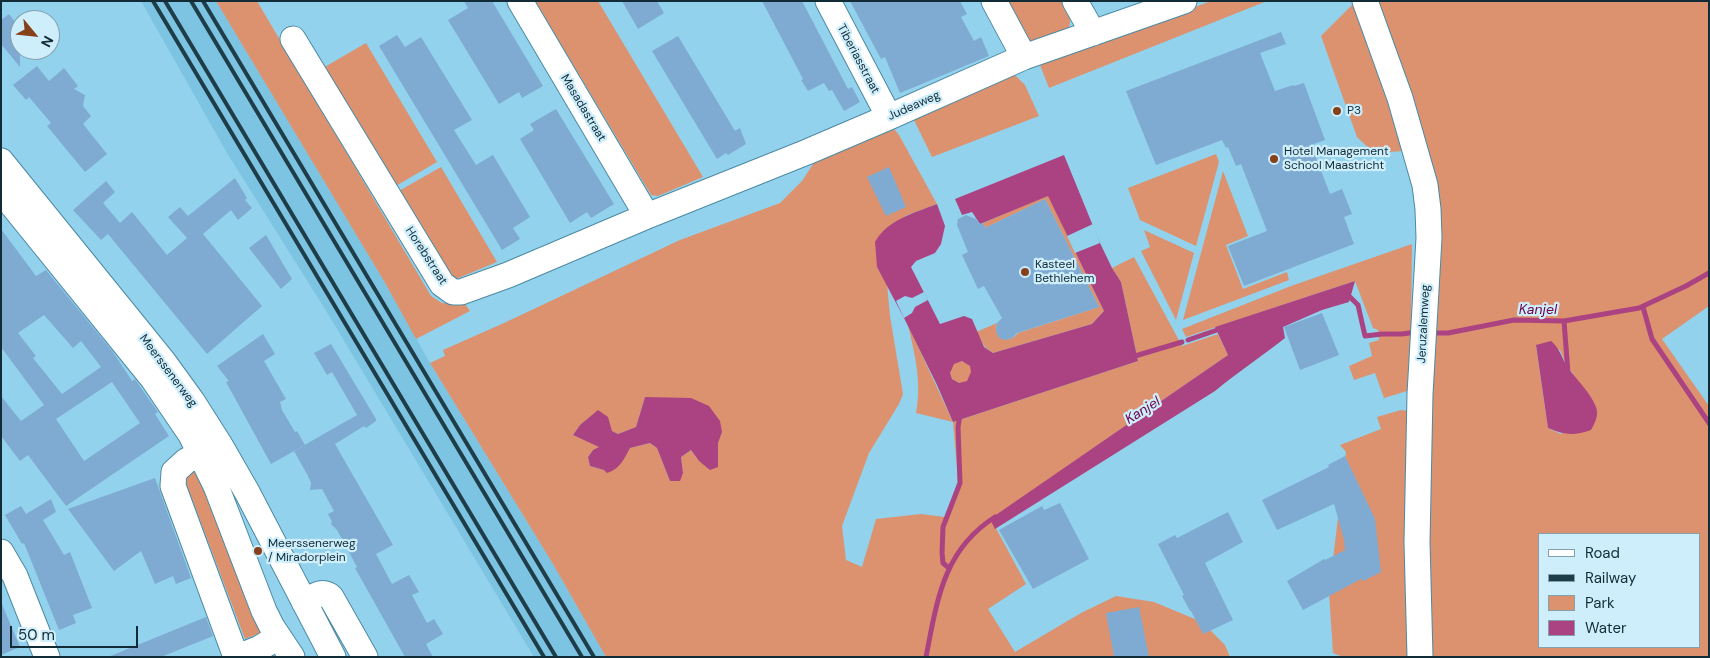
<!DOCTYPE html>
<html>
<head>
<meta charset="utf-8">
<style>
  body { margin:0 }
  #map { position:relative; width:1710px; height:658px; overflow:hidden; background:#92d2ed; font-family:"DM Sans",sans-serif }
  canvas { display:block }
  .frame { position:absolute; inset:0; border:2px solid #112c36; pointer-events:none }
  .legend { position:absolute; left:1538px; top:533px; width:162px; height:115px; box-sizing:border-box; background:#cfeefc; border:1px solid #83a0ad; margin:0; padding:6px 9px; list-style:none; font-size:15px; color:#112c36 }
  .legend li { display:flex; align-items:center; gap:10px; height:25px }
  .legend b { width:25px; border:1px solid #83a0ad }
  .north { position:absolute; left:10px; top:10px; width:50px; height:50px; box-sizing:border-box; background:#cfeefc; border:1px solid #83a0ad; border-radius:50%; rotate:118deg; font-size:14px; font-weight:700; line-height:20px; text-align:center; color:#112c36 }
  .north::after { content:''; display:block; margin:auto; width:18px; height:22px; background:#86401a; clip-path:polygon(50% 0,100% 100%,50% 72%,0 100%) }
  .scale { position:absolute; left:10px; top:626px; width:128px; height:22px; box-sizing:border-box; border:2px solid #112c36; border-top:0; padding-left:6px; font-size:15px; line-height:18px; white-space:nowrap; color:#112c36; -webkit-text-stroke:4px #cfeefc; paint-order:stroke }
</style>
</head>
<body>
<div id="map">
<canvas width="1710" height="658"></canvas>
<div class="frame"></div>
<ul class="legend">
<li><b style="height:6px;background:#fff"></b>Road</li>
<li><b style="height:6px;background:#1e3d49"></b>Railway</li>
<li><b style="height:14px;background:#dc926f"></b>Park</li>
<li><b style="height:14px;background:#ab4281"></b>Water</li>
</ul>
<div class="north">N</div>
<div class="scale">50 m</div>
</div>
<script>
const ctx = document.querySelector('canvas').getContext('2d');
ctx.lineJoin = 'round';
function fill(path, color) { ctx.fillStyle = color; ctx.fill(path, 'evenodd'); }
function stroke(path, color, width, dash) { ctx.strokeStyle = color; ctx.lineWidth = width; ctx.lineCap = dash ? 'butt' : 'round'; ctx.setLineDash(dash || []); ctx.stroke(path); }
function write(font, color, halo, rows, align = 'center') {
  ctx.font = font + ' "DM Sans",sans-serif'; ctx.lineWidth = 4.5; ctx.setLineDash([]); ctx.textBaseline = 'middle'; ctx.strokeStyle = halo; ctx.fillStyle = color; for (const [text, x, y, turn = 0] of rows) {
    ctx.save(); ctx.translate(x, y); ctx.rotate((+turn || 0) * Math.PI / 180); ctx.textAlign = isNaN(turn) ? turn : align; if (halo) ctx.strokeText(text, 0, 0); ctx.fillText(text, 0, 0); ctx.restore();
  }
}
const built = new Path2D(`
  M141,1H216L384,281L430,363L553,564L606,657H534L325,309L227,153Z`);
const green = new Path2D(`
  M216,1H257L431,296L442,303L465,304L470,311L416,339L384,281Z
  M535,1H598L703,177L658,196L651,195Z
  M1005,1H1062C1068,12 1073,18 1068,30L1034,43L1028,40Z
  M1211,1H1267L1049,88L1040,65Z
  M1379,1H1709V306L1662,339L1709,406V657H1430L1429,577L1434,326L1410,104ZM1536,346L1560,350C1568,372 1585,388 1596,409L1561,434L1548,428ZM1539,534H1699V647H1539Z
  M1352,5L1356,7L1359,13L1403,151L1374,153L1357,137L1321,36Z
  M366,43L437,162L394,187L323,68Z
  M1014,74L1025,85L1039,116L932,157L912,116Z
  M891,125L899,135L937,204L905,216L877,267L887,284L890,316L903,394L899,404L869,453L842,526L846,560L862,567L876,519L921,514L945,517L959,492L953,422L916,413C922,383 915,355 908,325L953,422L1138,361L1121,282L1112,268L1134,257L1182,346L1218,334L1228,355L991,519L1026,584L988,609L1015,652L1081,613L1116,596L1154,602L1202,622L1225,645L1230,657H606L553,564L430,363L445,356L443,350L504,323L680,240L780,203L802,181L817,158ZM645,397L722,432L717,443L718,467L699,461L691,450L681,457L683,473L670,481L657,448L650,443L630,448L604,470L590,466L588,457L593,450L600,447L573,435L580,425L598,411L612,431L618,434L636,427Z
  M1216,154L1219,162L1196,246L1140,220L1128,188Z
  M441,167L497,262L456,279H452L397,192Z
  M1223,171L1248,236L1226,245L1243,289L1287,272L1289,280L1183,320Z
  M1048,195L1104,311L1092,324L993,353L985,347L976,332L997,323L996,329L998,336C1006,342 1012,340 1018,333L1099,307L1045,199L985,228L983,223Z
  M1144,230L1194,253L1176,320L1141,251L1150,247Z
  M1412,244L1411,328L1407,391L1384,398L1375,373L1354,380L1349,366L1372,356L1369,343L1379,340L1378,330L1373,328L1355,281L1186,337L1182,329L1291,286Z
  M950 372a11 11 0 1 1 22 0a11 11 0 1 1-22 0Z
  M1401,410L1409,411L1415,657H1343L1333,653L1329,592L1346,452L1340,445L1381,429L1377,417Z
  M192,471L200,474L202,477L260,633L245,639L184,478Z`);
const water = new Path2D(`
  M1064,155L1100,243L1112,268L1121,282L1138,361L953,422L937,385L904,318L877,267L875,242C887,220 914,213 937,204L945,226L941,244L935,253L916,261L911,267L940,324L964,316L972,319L984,347L993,353L1092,324L1104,311L1048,196L980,224L972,212L962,215L955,199ZM962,361L970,366L971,372L967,381L959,383L952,379L950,373L954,364Z
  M1355,281L1349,302L1322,310L1283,327L1285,338C1262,356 1238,372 1215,391L995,529L990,519L1228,355L1215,327Z
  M1551,341C1560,348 1562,359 1568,368C1577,380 1590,392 1596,407C1599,415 1595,423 1591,430C1574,436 1564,435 1548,428L1536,345Z
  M645,397L691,398L709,406L720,421L722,432L718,443V467L710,470L699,461L691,450L681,457L683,473L680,481H670L657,448L650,443L630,448C624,459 620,469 607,473L604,470L590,466L588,457L593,450L599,447L573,435L580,425L598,410L608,417L612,431L618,434L636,427Z`);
const pier = new Path2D(`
  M1093,224L1100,243L1075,253L1067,236Z
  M924,292L928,300L915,307L912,313L904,318L896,301L905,296L912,298Z`);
const stream = new Path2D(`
  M1346,293L1358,305L1365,336L1382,334H1402L1416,332
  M1643,307L1652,339L1709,423
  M1564,321L1568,373
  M1432,333H1448L1514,320L1564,321L1639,308L1686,286L1709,273
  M1188,340L1223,328
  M1131,354L1135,356L1182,342
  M949,568L943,563L942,553L943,527L960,483L958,427L960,415
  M926,657C937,601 943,550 995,517`);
const building = new Path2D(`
  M464,1H492L543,86L522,98L519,92L499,104L448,20L468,8Z
  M622,1H657L664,13L638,29Z
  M762,1H802L848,89L852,87L860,102L844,111L832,90L829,91L824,83L808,91L801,80L803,79Z
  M850,1H960L967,14L961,17L974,41L981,37L989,56L900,93L885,57L881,59Z
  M9,14L20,28V67L1,44V20Z
  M1281,32L1286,44L1260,53L1275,91L1293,85L1294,86L1304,83L1325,140L1311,145L1330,194L1342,189L1352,214L1344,217L1354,244L1244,286L1228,246L1267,231L1241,164L1236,166L1228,147L1226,148L1222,140L1156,165L1126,91Z
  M397,35L405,47L421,37L472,120L454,130L476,165L493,155L530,217L513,228L520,239L502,250L379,46Z
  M678,36L735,131L740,128L746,144L728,155L726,153L717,159L652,51Z
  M37,66L49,81L64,68L78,86L74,89L85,95L83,106L91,116L83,124L107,154L85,172L47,126L51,123L29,97L26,100L13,85Z
  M556,109L614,204L591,218L587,212L570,223L520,139L534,130L530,124Z
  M889,167L906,207L886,216L867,177Z
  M235,178L247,198L245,200L252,208L238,220L231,210L203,234L262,306L207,354L108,234L101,240L73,210L106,181L115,192L103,203L120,223L132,212L167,255L187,238L168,217L180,207L188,216Z
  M1045,199L1099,307L1017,333L1012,338L1006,340L999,338L996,331L997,323L1002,318L984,286L978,289L962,255L968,252L957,225L958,219L966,215L976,219L980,224L983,223L985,228Z
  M1,229L36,276L46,270L113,352L132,381L135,379L141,388L158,412L155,414L169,436L66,506L28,455L20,461L1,436V396L21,421L44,405L1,347ZM44,315L73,348L81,341L101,367L62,394L33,358L36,356L18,333ZM112,382L140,423L84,461L56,419Z
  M266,235L292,279L281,289L249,248Z
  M1322,313L1339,355L1300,370L1284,327Z
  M263,334L275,354L264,361L286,399L280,402L282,410L295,432L297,431L305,445L271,464L226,382L229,381L217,366Z
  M331,344L376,419V421L366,428L364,426L335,444L393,545L376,554L392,584L409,575L419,592L412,595L427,623L434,619L443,634L426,644L433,657H405L355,568L357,567L337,530L331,524L332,522L328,514L334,511L322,489L310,490L311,483L308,476L294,451L357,415L332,372L327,375L314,353Z
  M1345,456L1375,519L1381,572L1363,581L1361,579L1303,610L1287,581L1324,559L1325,560L1345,550L1344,540L1334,504L1277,530L1262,500L1329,467L1328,465Z
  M155,478L191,578L176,584L173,576L155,584L141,551L114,571L68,509Z
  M51,499L56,512L43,520L64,555L70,552L92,608L73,615L76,623L59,630L24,543L22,544L5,515L21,506L26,514Z
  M1060,503L1089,559L1033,589L999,530L1042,506L1044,510Z
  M1228,512L1243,542L1205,563L1233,620L1203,634L1191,611H1190L1182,596L1184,595L1158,544L1175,535L1177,538Z
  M1,602L20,647L1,655Z
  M1139,607L1149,657H1114L1106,613Z
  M206,617L213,636L161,657H108Z`);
const minor = new Path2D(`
  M520,1L647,216
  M828,1L889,117
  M994,1L1024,57
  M1075,1L1093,33
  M1365,1L1400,98L1425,185L1428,209L1429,238L1420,394L1417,542L1420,657
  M293,39L442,284L453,292H461L508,275L647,216L807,152L889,117L1024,57L1184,1
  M1,161L163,361L192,401L220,445L247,492L333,657
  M1,191L153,379L191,435L216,486L264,611L272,627L292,657
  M201,453L186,461L174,472L173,486L236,657
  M1,552L15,576L47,657
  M304,602C313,597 322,589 331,597L365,657
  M238,657L260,648L278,637`);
const rail = new Path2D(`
  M153,1L544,657
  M165,1L556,657
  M191,1L582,657
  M203,1L594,657`);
const markers = [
  [1337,111,5,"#86401a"],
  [1274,159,5,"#86401a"],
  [1025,272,5,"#86401a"],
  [258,551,5,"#86401a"]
];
const streetNames = [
  ["Tiberiasstraat",858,59,62],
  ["Judeaweg",914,106,-24],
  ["Masadastraat",583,108,59],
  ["Horebstraat",426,256,57],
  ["Jeruzalemweg",1424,324,-87],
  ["Meerssenerweg",168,371,53]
];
const poiNames = [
  ["P3",1347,111],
  ["Hotel Management",1284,152],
  ["School Maastricht",1284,166],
  ["Kasteel",1035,265],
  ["Bethlehem",1035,279],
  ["Meerssenerweg",268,544],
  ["/ Miradorplein",268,558]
];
const waterNames = [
  ["Kanjel",1538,310],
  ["Kanjel",1143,411,-32]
];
fill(built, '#7cc4e1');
fill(green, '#dc926f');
fill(water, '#ab4281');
fill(pier, '#92d2ed');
stroke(stream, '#ab4281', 5);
fill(building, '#7fabd3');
stroke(minor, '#4b8aa3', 27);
stroke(minor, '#fff', 25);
stroke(rail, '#1e3d49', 4);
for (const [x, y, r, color] of markers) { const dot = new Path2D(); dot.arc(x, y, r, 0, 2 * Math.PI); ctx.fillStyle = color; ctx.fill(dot); stroke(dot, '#cfeefc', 2); }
write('12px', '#112c36', '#cfeefc', streetNames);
write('12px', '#112c36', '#cfeefc', poiNames, 'left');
write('italic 14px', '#6a0049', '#cfeefc', waterNames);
</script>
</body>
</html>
